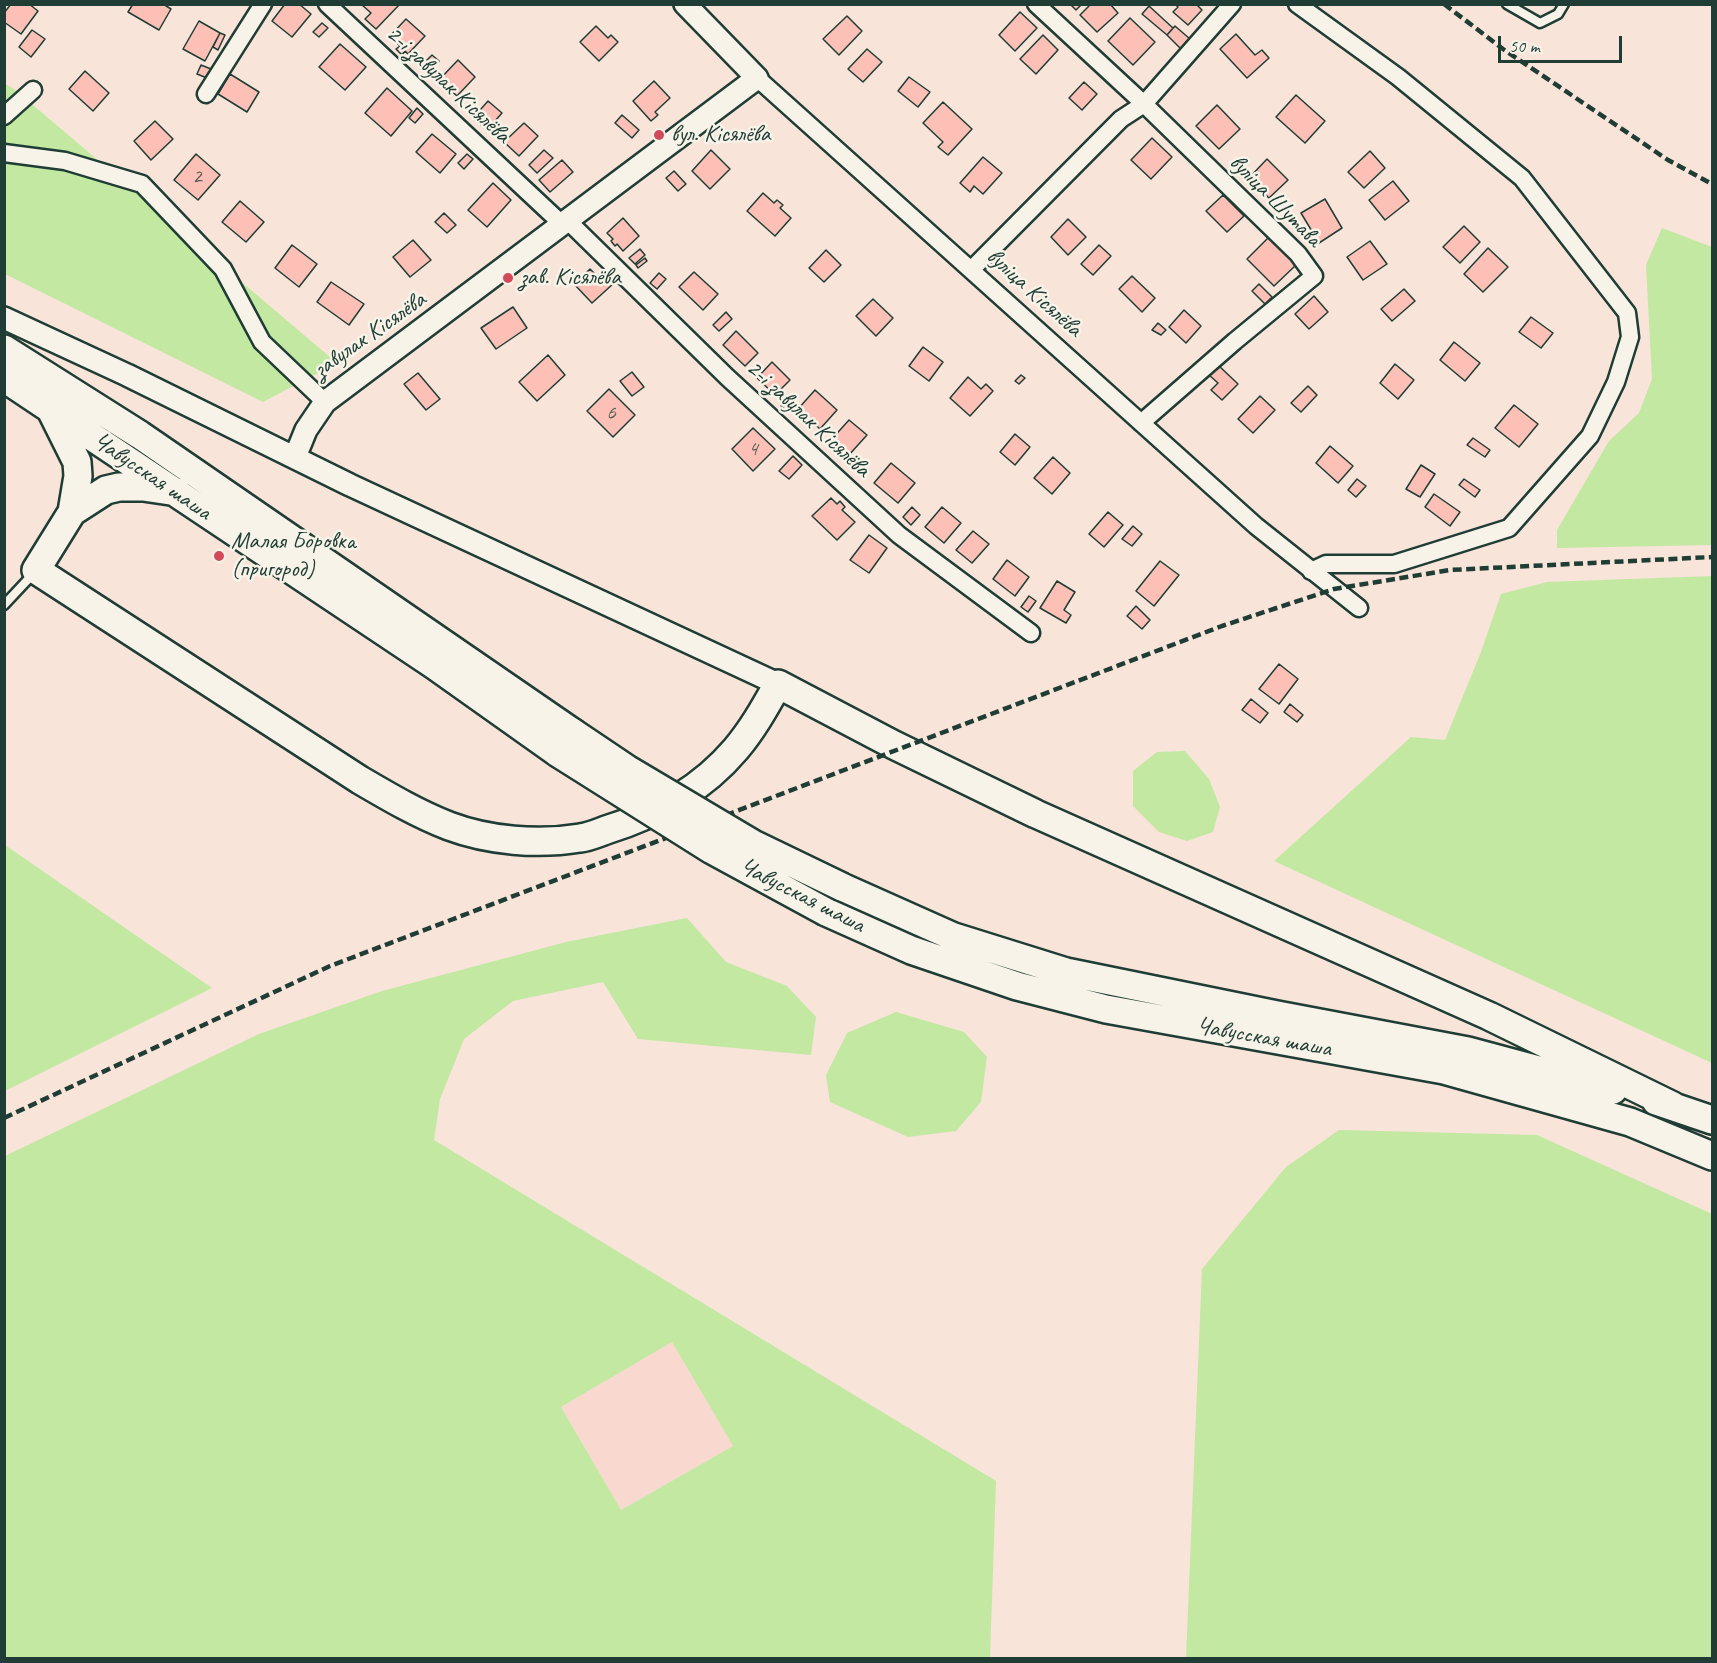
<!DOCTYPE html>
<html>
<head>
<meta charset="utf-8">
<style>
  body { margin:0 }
  #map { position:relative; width:1717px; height:1663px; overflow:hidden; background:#f8e4d9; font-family:Caveat,sans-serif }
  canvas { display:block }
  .frame { position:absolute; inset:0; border:6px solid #1f3d34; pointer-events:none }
  .scale { position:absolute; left:1498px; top:36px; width:124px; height:27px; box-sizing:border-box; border:3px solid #1f3d34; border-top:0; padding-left:8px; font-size:18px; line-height:21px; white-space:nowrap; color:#1f3d34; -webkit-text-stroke:4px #f7f3e8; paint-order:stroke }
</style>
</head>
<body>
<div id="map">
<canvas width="1717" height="1663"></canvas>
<div class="frame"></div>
<div class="scale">50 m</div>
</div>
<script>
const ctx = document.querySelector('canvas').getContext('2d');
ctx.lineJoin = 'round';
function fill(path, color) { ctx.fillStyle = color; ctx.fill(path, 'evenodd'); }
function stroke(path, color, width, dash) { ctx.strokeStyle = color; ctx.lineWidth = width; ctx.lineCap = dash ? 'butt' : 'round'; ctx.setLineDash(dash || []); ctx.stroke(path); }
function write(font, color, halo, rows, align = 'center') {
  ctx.font = font + ' Caveat,sans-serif'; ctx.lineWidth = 5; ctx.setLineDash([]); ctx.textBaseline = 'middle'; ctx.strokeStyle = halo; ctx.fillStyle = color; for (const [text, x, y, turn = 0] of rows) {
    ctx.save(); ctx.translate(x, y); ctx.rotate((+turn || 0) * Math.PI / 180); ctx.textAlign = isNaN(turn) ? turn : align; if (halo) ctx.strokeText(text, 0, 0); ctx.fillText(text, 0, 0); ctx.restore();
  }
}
const built = new Path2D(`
  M672,1342L733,1446L621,1510L561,1407Z`);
const green = new Path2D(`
  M4,83L14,89L337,363L263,402L5,274Z
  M1662,228L1712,247V545L1557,548V530L1609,441L1639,413L1652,379L1646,265Z
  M1712,576V1063L1274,861L1411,737L1445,740L1481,652L1501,594L1547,582Z
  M1185,751L1209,779L1220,807L1213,832L1187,841L1159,832L1133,806V771L1157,752Z
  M5,845L212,988L5,1091Z
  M687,918L726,962L787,986L816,1017L811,1055L638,1039L603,982L513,1001L464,1039L440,1099L434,1140L996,1481L990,1658H5V1156L259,1034L382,991L566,942ZM672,1342L733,1446L621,1510L561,1407Z
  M896,1012L964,1032L987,1057L981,1102L956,1131L908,1137L830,1102L826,1075L847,1033Z
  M1339,1130L1537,1135L1712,1214V1658H1186L1202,1269L1286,1167Z`);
const building = new Path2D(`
  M11,4H29L38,11L21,34L4,22V13Z
  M133,4H163L171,9L159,30L128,12Z
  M285,4H299L311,14L292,37L272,21Z
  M361,4H400L376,29L365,19L371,13Z
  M1070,4H1082L1076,10Z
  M1091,4H1110L1118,13L1097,32L1080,15Z
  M1175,4H1196L1202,10L1188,25L1173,12L1178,7Z
  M1149,6L1173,28L1167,35L1142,14Z
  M1020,12L1037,28L1015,51L999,35Z
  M847,16L862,31L839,55L823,39Z
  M1130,18L1155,42L1133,65L1108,41Z
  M406,19L425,36L408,54L405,51L402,55L396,49L400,46L390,36Z
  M199,21L220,33L205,61L183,49Z
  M322,23L328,28L319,37L313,32Z
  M596,26L608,38L611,35L618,42L599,61L580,42Z
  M1175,26L1190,39L1181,49L1167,35Z
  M32,30L45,39L31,57L19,47Z
  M220,33L225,35L218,50L213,47Z
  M1236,34L1255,55L1262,50L1269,58L1247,78L1220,49Z
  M1043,35L1058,50L1036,74L1020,59Z
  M340,44L366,67L345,90L319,67Z
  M867,49L882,62L863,82L848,69Z
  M432,55L439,61L429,72L422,65Z
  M458,60L475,77L457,96L439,80Z
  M201,65L211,69L207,78L197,74Z
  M85,71L109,93L93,111L69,89Z
  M230,74L259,92L247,112L218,94Z
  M909,77L930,92L918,107L898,91Z
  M654,81L670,98L655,112L658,115L651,121L633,101Z
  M1084,82L1097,94L1082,110L1069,98Z
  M387,88L412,111L391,136L365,113Z
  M1296,95L1325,121L1305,143L1276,117Z
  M488,101L502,113L487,130L473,118Z
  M943,102L972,129L948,155L938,147L943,142L923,123Z
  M1217,105L1240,129L1219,149L1196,126Z
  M417,108L423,114L415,123L409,118Z
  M622,115L639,130L632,138L615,123Z
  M155,121L173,139L151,160L134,141Z
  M524,123L538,136L519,156L504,142Z
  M432,134L456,154L440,173L416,152Z
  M1152,138L1172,157L1151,179L1131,160Z
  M544,150L553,158L537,173L529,165Z
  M711,150L730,169L710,189L692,171Z
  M1370,151L1385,168L1364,188L1348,172Z
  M196,154L220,175L198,200L174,180Z
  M467,154L473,159L464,169L458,163Z
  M983,157L1002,173L983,194L974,186L970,192L960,183Z
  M1267,159L1288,180L1269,198L1249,178Z
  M562,160L573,172L550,192L539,180Z
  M674,171L686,184L678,191L666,178Z
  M1393,181L1409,201L1385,220L1369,200Z
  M493,183L511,200L487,227L468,210Z
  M763,193L774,203L777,200L783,205L780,208L791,218L775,236L747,211Z
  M1223,195L1244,216L1227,232L1206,211Z
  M1325,199L1342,228L1319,243L1301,213Z
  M240,201L264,222L246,242L222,222Z
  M444,213L456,225L447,233L435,222Z
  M623,218L639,236L623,251L617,244L615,246L611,241L613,239L607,233Z
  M1068,219L1086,237L1068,255L1051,237Z
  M1464,226L1480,242L1460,263L1443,247Z
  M1269,237L1296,265L1274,286L1247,259Z
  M413,240L431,260L410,277L393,257Z
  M1370,241L1387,264L1363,280L1347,257Z
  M292,245L317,264L299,287L275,268Z
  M1099,245L1111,256L1093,275L1081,264Z
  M1488,248L1508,267L1483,292L1464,274Z
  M640,249L645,255L635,264L629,258Z
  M826,250L841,265L824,282L809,268Z
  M645,258L647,261L638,268L636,265Z
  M590,269L603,282L608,277L614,283L592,303L574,284Z
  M694,272L718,294L703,310L679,287Z
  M659,273L666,279L657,289L650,283Z
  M1132,276L1155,298L1142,312L1119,289Z
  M331,282L364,304L349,325L317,302Z
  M1259,284L1272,297L1265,304L1252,291Z
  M1404,289L1415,301L1392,321L1381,309Z
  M1314,296L1328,312L1309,329L1295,314Z
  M873,299L893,318L876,336L856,316Z
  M513,307L527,328L496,349L481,328Z
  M1184,310L1201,326L1186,343L1169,327Z
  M726,312L732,319L719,331L713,325Z
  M1531,317L1553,333L1541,348L1519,332Z
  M1158,323L1166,330L1161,335L1152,330Z
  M736,331L758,353L745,366L723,345Z
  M1454,342L1480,363L1465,381L1440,360Z
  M923,347L943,362L929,381L909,366Z
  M548,355L565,375L537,401L519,382Z
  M772,362L790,380L775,395L757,378Z
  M1395,364L1414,380L1398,399L1380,383Z
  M1218,365L1238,384L1222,400L1211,390L1218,383L1209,375Z
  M632,372L644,387L632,396L620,381Z
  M418,373L440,399L426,410L404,384Z
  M1021,375L1025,378L1019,384L1015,381Z
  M968,377L981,389L986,384L993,391L970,416L950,398Z
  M1308,386L1317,395L1301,412L1291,403Z
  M609,389L635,415L613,437L587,411Z
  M815,390L837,410L820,429L798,409Z
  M1260,396L1275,410L1253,433L1238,419Z
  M787,400L792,405L786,411L781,406Z
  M1514,405L1538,424L1519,447L1495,428Z
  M849,420L867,435L848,456L831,440Z
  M753,428L775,449L753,471L732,449Z
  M1015,434L1030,447L1015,465L1000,452Z
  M1473,438L1490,450L1485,457L1467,445Z
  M1330,446L1353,466L1338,483L1316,463Z
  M793,456L802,465L789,479L779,471Z
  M1053,457L1070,473L1052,494L1034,478Z
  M891,463L915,483L898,503L874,483Z
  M1421,465L1435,474L1420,497L1406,489Z
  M1357,479L1366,486L1356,497L1348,490Z
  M1464,479L1480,490L1475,497L1459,485Z
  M1434,494L1460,512L1450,526L1425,507Z
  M831,498L837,504L840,501L845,507L842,510L855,522L837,540L812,516Z
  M912,507L920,515L911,525L903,517Z
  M942,507L961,523L944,543L925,527Z
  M1108,512L1123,525L1104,547L1089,534Z
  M1133,526L1142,534L1132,546L1122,539Z
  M973,531L989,544L972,563L956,550Z
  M869,535L887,548L869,573L850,560Z
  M1007,560L1029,577L1015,596L993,579Z
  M1160,561L1179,575L1154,606L1136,591Z
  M1057,581L1075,592L1064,610L1071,615L1066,623L1040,608Z
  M1029,596L1036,601L1028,612L1021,607Z
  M1136,606L1150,620L1142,629L1127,616Z
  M1279,664L1298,679L1279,704L1259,689Z
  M1251,699L1268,713L1260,723L1242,710Z
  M1290,704L1303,715L1297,722L1284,712Z`);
const service = new Path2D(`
  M1507,4L1540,23L1558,14L1564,4
  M4,605L34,573`);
const minor = new Path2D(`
  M327,4L563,225
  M1036,4L1144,104L1298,254L1314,276L1235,341L1141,423
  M1297,4L1398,77L1522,178L1627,313L1630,337L1616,382L1590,436L1509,528L1394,564H1326L1311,571
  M757,78L1256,526L1359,608
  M206,94L263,4
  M4,116L33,90
  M4,153L65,161L142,184L223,269L262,342L325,402
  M568,221L727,377L899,535L1031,633
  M971,270L1121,119L1144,104L1232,4`);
const tertiary = new Path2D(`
  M4,318L127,375L350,485L778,684
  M295,457L306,430L325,402L757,78L685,4`);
const primary = new Path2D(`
  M4,349L140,435L572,732
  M4,378L434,665L558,753
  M52,412L77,462L78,476L72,512
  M177,492L143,487H119L106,490L72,512L36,570L360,780C389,797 418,814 449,826C489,841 538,845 580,838C589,837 598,833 606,830C655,815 702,789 736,749C753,729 765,707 778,684L894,745L1036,814L1489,1016L1673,1106
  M842,887L954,937L1066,972L1277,1015L1468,1051L1613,1090
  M826,912L911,950L1017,986L1106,1009L1444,1070L1630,1122L1712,1156
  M1656,1101L1712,1120`);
const rail = new Path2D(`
  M1444,4L1503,49L1668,160L1712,184
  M4,1118L330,966L1222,626L1334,589L1450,570L1712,557`);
const primaryBridge = new Path2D(`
  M572,732L627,769L755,845L842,887
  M558,753L712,850L826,912`);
const markers = [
  [659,135,6,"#d1495b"],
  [508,278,6,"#d1495b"],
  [219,556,6,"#d1495b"]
];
const numberNames = [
  ["2",197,177],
  ["6",611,413],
  ["4",753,449]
];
const streetNames = [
  ["2-і завулак Кісялёва",448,85,43],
  ["вуліца Шутава",1275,201,45],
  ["вуліца Кісялёва",1034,293,42],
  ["завулак Кісялёва",370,335,-35],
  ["2-і завулак Кісялёва",808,419,43],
  ["Чавусская шаша",152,477,34],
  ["Чавусская шаша",802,896,27],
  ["Чавусская шаша",1264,1038,10]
];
const poiNames = [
  ["вул. Кісялёва",671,135],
  ["зав. Кісялёва",520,278],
  ["Малая Боровка",231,542],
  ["(пригород)",231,570]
];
fill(built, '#f9d9cf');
fill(green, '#c2e8a2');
fill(building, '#fcc0b7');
stroke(building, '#1f3d34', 1.5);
stroke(service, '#1f3d34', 13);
stroke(minor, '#1f3d34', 21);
stroke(tertiary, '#1f3d34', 26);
stroke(primary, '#1f3d34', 32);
stroke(service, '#f7f3e8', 8);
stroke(minor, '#f7f3e8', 16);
stroke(tertiary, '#f7f3e8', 21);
stroke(primary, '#f7f3e8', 27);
stroke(rail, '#1f3d34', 4.5, [9, 4.5]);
stroke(primaryBridge, '#1f3d34', 32, []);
stroke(primaryBridge, '#f7f3e8', 27);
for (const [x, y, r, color] of markers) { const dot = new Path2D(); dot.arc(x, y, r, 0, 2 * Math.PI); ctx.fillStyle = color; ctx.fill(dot); stroke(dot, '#f7f3e8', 2); }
write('21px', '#565e55', null, numberNames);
write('24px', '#1f3d34', '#f7f3e8', streetNames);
write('24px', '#1f3d34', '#f7f3e8', poiNames, 'left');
</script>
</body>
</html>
